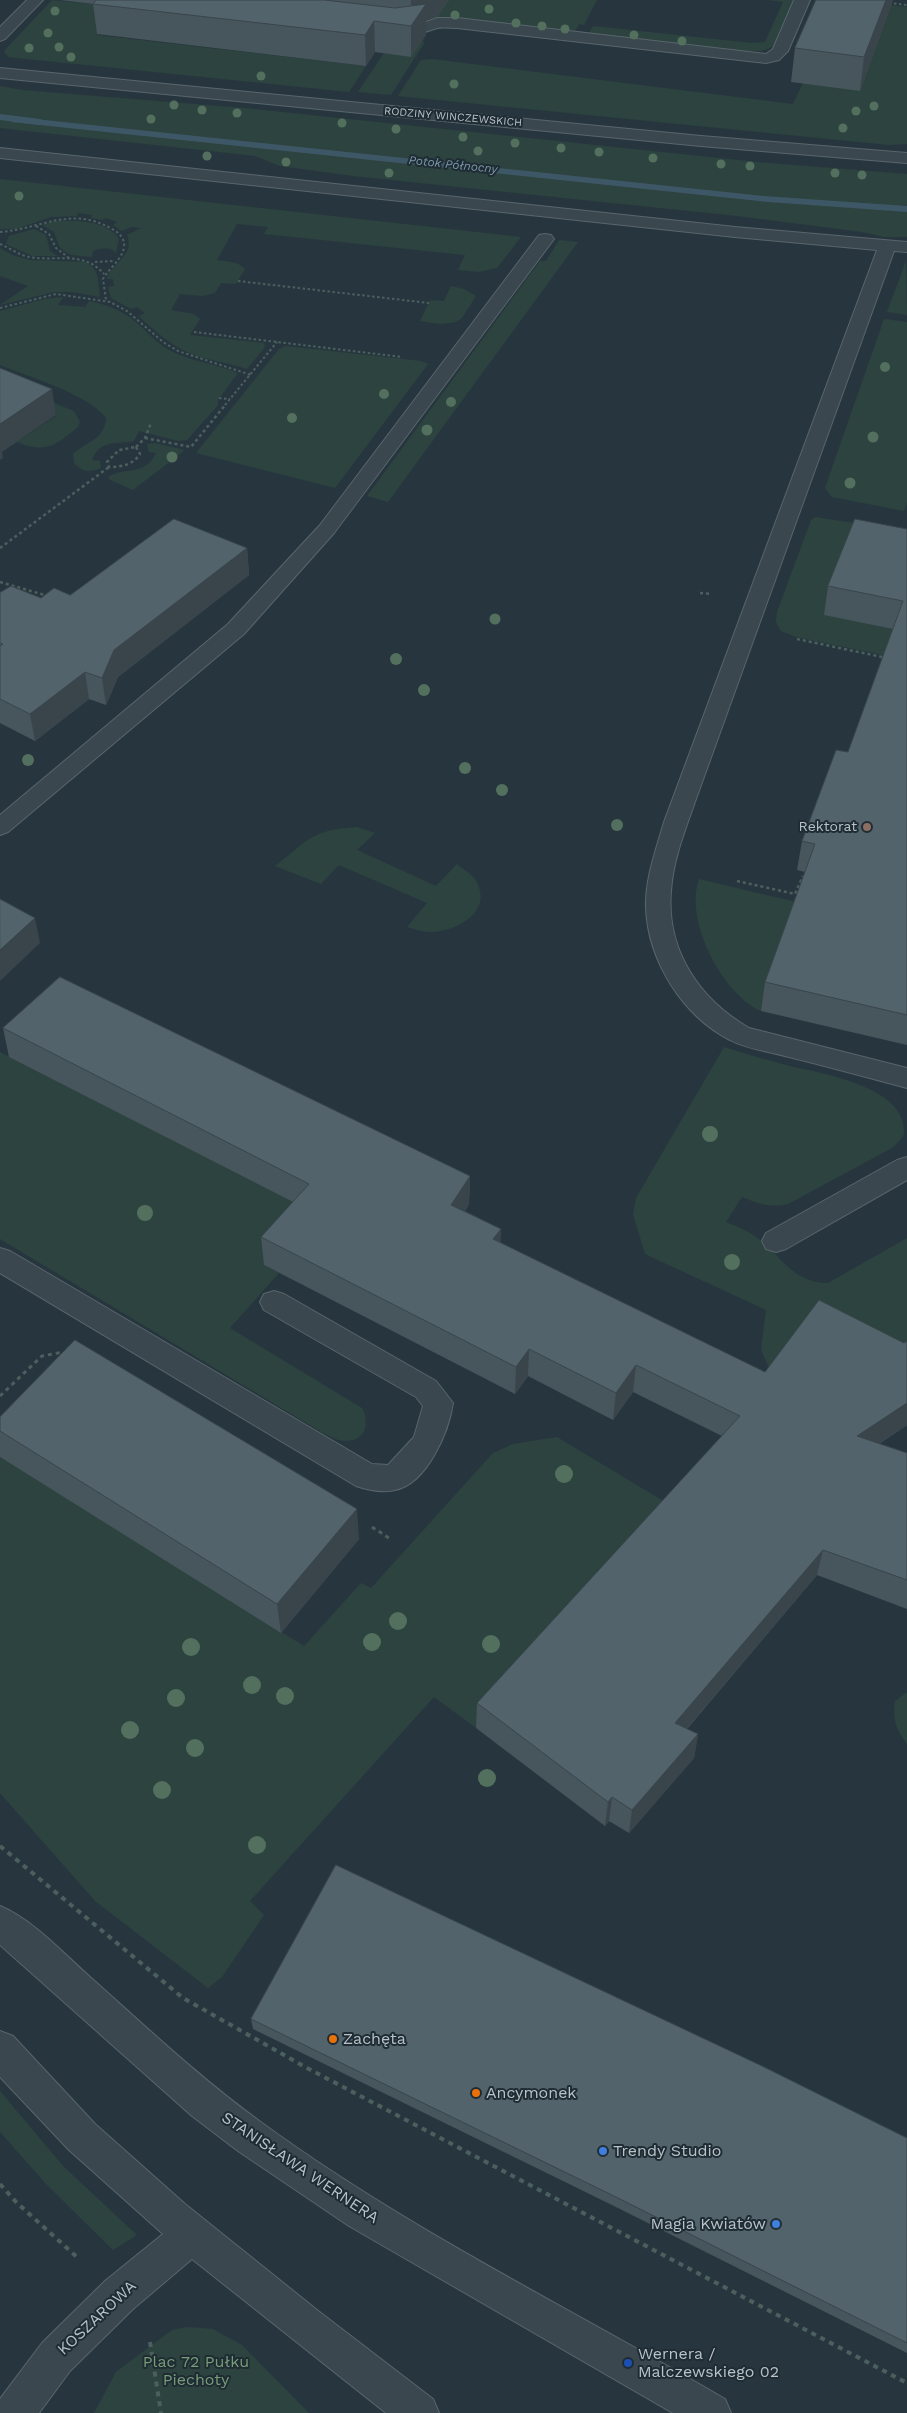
<!DOCTYPE html>
<html>
<head>
<meta charset="utf-8">
<style>
  body { margin:0 }
  canvas { display:block; background:#27363e }
</style>
</head>
<body>
<canvas width="907" height="2413"></canvas>
<script>
const ctx = document.querySelector('canvas').getContext('2d');
ctx.lineJoin = 'round';
function fill(path, color) { ctx.fillStyle = color; ctx.fill(path, 'evenodd'); }
function stroke(path, color, width, dash) { ctx.strokeStyle = color; ctx.lineWidth = width; ctx.lineCap = dash ? 'butt' : 'round'; ctx.setLineDash(dash || []); ctx.stroke(path); }
function write(font, color, halo, rows, align = 'center') {
  ctx.font = font + ' "Work Sans",sans-serif'; ctx.lineWidth = 4; ctx.setLineDash([]); ctx.textBaseline = 'middle'; ctx.strokeStyle = halo; ctx.fillStyle = color; for (const [text, x, y, turn = 0] of rows) {
    ctx.save(); ctx.translate(x, y); ctx.rotate((+turn || 0) * Math.PI / 180); ctx.textAlign = isNaN(turn) ? turn : align; if (halo) ctx.strokeText(text, 0, 0); ctx.fillText(text, 0, 0); ctx.restore();
  }
}
const green = new Path2D(`
  M52,0L120,7L97,35L366,66L349,92L8,57L4,51Z
  M241,0H597L584,25L579,24L575,32L414,15Z
  M768,0H797L779,44L762,51H738L588,35L593,26L752,43L765,42L783,2Z
  M842,0L907,7V144L889,145L398,96L421,60L432,59L793,104Z
  M393,39L425,42L391,95L358,92Z
  M0,86L22,90L244,108L757,162L907,174V237H884L862,232L737,216L353,176L280,166L255,156L0,128Z
  M0,179L521,237L497,268L479,272L458,270L465,255L264,234L268,227L237,224L217,260C227,262 238,261 245,269L236,284L221,283L215,293L202,296L180,294L171,310L194,314L200,319L190,335L264,343L265,347L247,369C230,363 211,361 194,355C173,347 154,331 139,316L145,313L137,307L131,309L111,298L108,287L114,286L113,279H107L108,275C116,262 135,253 127,235L141,228L131,227L122,231L113,225L117,222L106,218L102,220L91,218L92,215L78,213L77,216L51,217L16,229H0Z
  M55,221C74,220 108,220 119,239L116,253C110,246 101,248 93,251L92,257L71,255L64,251L59,246L54,232L42,225Z
  M34,229L46,235L50,251L58,256H32L6,244L9,236Z
  M559,240L578,242L388,502L367,496L540,261H546Z
  M0,248L12,255L30,260L86,262C100,270 98,283 100,297L72,292H54L0,305L28,286L0,276Z
  M906,261L907,315L887,312Z
  M451,286L464,289L476,296L462,318L456,322L440,324L420,321L430,300L444,301Z
  M63,297L58,305L85,307L89,301C103,304 116,308 128,316C143,326 153,341 169,350C191,362 215,363 238,373L218,400V405L187,440L178,441L139,431L134,441C117,445 101,438 92,460L100,461L101,468C90,473 83,472 74,463L73,454C86,442 105,439 106,418C88,394 29,377 0,365V311L44,299Z
  M884,319L907,322V503L904,511L832,497L825,488Z
  M285,346L421,361L428,364L335,488L196,453L279,349Z
  M0,381L74,411L80,422L78,427C56,445 46,454 17,442L56,416Z
  M155,443L185,450L133,490L110,480L108,477C125,466 145,477 156,453L149,452L147,444Z
  M815,517L861,524L907,632V660L796,637L781,631L776,622L777,612L811,520Z
  M357,827L375,833L357,850L436,886L457,864C462,869 472,874 475,879C495,911 457,932 430,932C422,932 414,929 407,927L427,903L339,865L321,884L275,866C310,839 311,830 357,827Z
  M699,879L800,903L761,1011C722,994 684,920 699,879Z
  M724,1047C746,1054 768,1060 790,1066C819,1073 907,1086 904,1133C903,1138 896,1144 892,1148L788,1204C770,1208 759,1204 742,1197L726,1222C738,1227 751,1232 761,1241C784,1260 795,1283 828,1283L907,1238V1364L775,1381L761,1350L766,1310L645,1254L633,1214L636,1198Z
  M0,1052L311,1211L264,1265L279,1273L230,1328L362,1408C370,1423 366,1441 345,1441C338,1441 329,1436 323,1433L0,1239Z
  M557,1437L675,1508L476,1728L434,1697L250,1901L264,1915L222,1977L208,1988L95,1901L0,1793V1457L304,1646L361,1583L371,1588L493,1453L513,1444Z
  M907,1692V1744C896,1729 892,1719 895,1701Z
  M0,2091L64,2167L137,2235L113,2250L46,2184L0,2132Z
  M188,2327L213,2329L242,2345L309,2413H94L116,2372L172,2330Z`);
const water = new Path2D(`
  M16,117L764,196L907,206V212L768,202L11,122Z`);
const stream = new Path2D(`
  M0,114L40,119L46,122L40,125L0,120Z`);
const pathFar3 = new Path2D(`
  M889,3L907,5
  M36,226L49,234L56,248L69,258
  M0,232C41,229 71,205 112,229C119,233 125,238 124,247C122,260 109,268 103,279L106,300
  M0,244C10,248 19,255 29,257C57,262 83,250 104,274
  M95,262L114,261
  M238,281L429,303
  M0,308L56,294L110,302L127,311L163,342L178,351L251,375
  M194,332L402,357
  M219,398L230,399
  M225,405L277,342`);
const pathFar2 = new Path2D(`
  M145,438L191,447L226,404
  M136,447L140,454C133,465 121,467 109,467L107,462L119,450Z
  M136,447L145,438L151,423
  M0,548L109,467
  M0,582L48,596
  M700,593L712,594
  M797,639L887,658
  M737,881L795,894L803,876`);
const pathFar1 = new Path2D(`
  M0,1396L42,1356L63,1352
  M372,1527L392,1540`);
const path = new Path2D(`
  M0,1846L183,1998L307,2068L907,2383
  M0,2184L16,2202L78,2258
  M150,2342L161,2413`);
const minor = new Path2D(`
  M27,0H43L5,39L0,41V27Z
  M794,0H810L788,51L779,60L766,63L457,28C451,28 443,27 437,28C425,32 391,45 381,31L389,26L412,27L437,18H457L766,54L773,49Z
  M0,68L701,136L907,153V163L701,146L0,78Z
  M0,148L735,227L907,242V252L894,251L696,799C686,828 673,859 671,891C666,950 699,999 749,1028L907,1068V1088C866,1077 826,1066 785,1056C768,1051 746,1049 730,1040C683,1016 648,961 646,908C645,879 656,850 664,822L877,250L735,237L0,158Z
  M545,234L551,235L554,239L551,243L334,533L244,634L8,832L0,835V815L228,624L320,525L539,235Z
  M907,1157V1180L786,1249L776,1252L766,1249L762,1241L766,1233L897,1160Z
  M0,1248L10,1251L372,1464L388,1465L414,1437L423,1406L416,1397L264,1310L260,1302L264,1294L274,1291L284,1294L436,1381L453,1403C449,1431 427,1484 395,1490C383,1493 368,1490 356,1486L0,1273Z
  M0,1906C32,1919 64,1954 90,1977C146,2027 201,2079 262,2123C407,2229 570,2308 725,2399L731,2413H673L349,2226L238,2151L192,2116L0,1945Z
  M0,2031L13,2036L95,2124L185,2204L317,2310L433,2399L439,2413H386L192,2259L133,2309L70,2371L39,2413H0V2399L42,2343L105,2281L163,2234L69,2150L0,2077Z`);
const trees = [
  [489,9,4.5],
  [55,11,4.5],
  [455,15,4.5],
  [516,23,4.5],
  [542,26,4.5],
  [565,29,4.5],
  [48,33,4.5],
  [634,35,4.5],
  [682,41,4.5],
  [59,47,4.5],
  [29,48,4.5],
  [71,57,4.5],
  [261,76,4.5],
  [454,84,4.5],
  [174,105,4.5],
  [874,106,4.5],
  [202,110,4.5],
  [856,111,4.5],
  [237,113,4.5],
  [151,119,4.5],
  [342,123,4.5],
  [843,128,4.5],
  [396,129,4.5],
  [463,137,4.5],
  [515,143,4.5],
  [561,148,4.5],
  [478,151,4.5],
  [599,152,4.5],
  [207,156,4.5],
  [653,158,4.5],
  [286,162,4.5],
  [721,164,4.5],
  [750,166,4.5],
  [389,173,4.5],
  [835,173,4.5],
  [862,175,4.5],
  [19,196,4.5],
  [885,367,5],
  [384,394,5],
  [451,402,5],
  [292,418,5],
  [427,430,5.5],
  [873,437,5.5],
  [172,457,5.5],
  [850,483,5.5],
  [495,619,5.5],
  [396,659,6],
  [424,690,6],
  [28,760,6],
  [465,768,6],
  [502,790,6],
  [617,825,6],
  [710,1134,8],
  [145,1213,8],
  [732,1262,8],
  [564,1474,9],
  [398,1621,9],
  [372,1642,9],
  [491,1644,9],
  [191,1647,9],
  [252,1685,9],
  [285,1696,9],
  [176,1698,9],
  [130,1730,9],
  [195,1748,9],
  [487,1778,9],
  [162,1790,9],
  [257,1845,9]
];
const wall = new Path2D(`
  M60,0H449L438,16L426,20V35L411,57L375,52L366,66L97,34L93,4Z
  M893,0L860,91L791,82L795,48Z
  M907,529V1045L761,1011L765,982L805,872L797,870L802,841L848,752L893,629L824,615L828,586Z
  M247,548L249,575L118,677L106,705L89,699L35,741L0,723V592L41,598L70,595Z
  M3,1028L470,1176L469,1204L465,1211L501,1229L500,1243L765,1372L907,1425L879,1444L907,1453V1609L817,1575L687,1729L698,1734L694,1758L629,1833L609,1821L605,1826L476,1728L477,1703L722,1436L633,1392L613,1420L528,1376L515,1394L264,1265L261,1237L293,1202L9,1057Z
  M0,1417L359,1539L281,1633L0,1457Z
  M251,2019L907,2138V2353L616,2207L253,2029Z`);
const shadedWall = new Path2D(`
  M411,0H449L438,16L426,20V35L411,57Z
  M886,0H893L860,91L864,57Z
  M374,21L375,52L366,66L365,35Z
  M52,389L56,415L2,452L3,458L0,460V424Z
  M247,548L249,575L118,677L106,705L102,678L114,650Z
  M85,672L89,699L35,741L30,714Z
  M35,918L40,943L0,981V950Z
  M470,1176L469,1204L451,1233V1205Z
  M501,1229L500,1257L493,1239Z
  M529,1349L528,1376L515,1394L516,1367Z
  M636,1365L633,1392L613,1420L616,1393Z
  M907,1403V1425L850,1463L857,1436Z
  M357,1509L359,1539L281,1633L277,1604Z
  M823,1550L817,1575L671,1747L675,1723Z
  M698,1734L694,1758L629,1833L632,1810Z
  M612,1797L609,1821L605,1826L608,1802Z`);
const building = new Path2D(`
  M97,0H324L395,8L426,4L411,26L374,21L365,35L93,4Z
  M816,0H886L864,57L795,48Z
  M0,368L52,389L0,424Z
  M174,519L247,548L114,650L102,678L85,672L30,714L0,699V646L3,644L0,643V592H1L11,586L41,598L54,588L70,595Z
  M855,519L907,529V1015L765,982L815,844L802,841L836,750L848,752L903,601L828,586Z
  M0,899L35,918L0,950Z
  M60,977L470,1176L451,1205L501,1229L493,1239L765,1372L819,1300L904,1343L907,1341V1403L857,1436L907,1453V1580L823,1550L675,1723L698,1734L632,1810L612,1797L608,1802L477,1703L740,1416L636,1365L616,1393L529,1349L516,1367L261,1237L309,1184L3,1028Z
  M75,1340L357,1509L277,1604L0,1431V1417Z
  M336,1865L762,2066L907,2138V2343L618,2198L251,2019Z`);
const markers = [
  [867,827,5,"#8d6e63"],
  [333,2039,5,"#e8710a"],
  [476,2093,5,"#e8710a"],
  [603,2151,5,"#3f7fe0"],
  [776,2224,5,"#3f7fe0"],
  [628,2363,5,"#1a4fb4"]
];
const farStreetnames = [
  ["RODZINY WINCZEWSKICH",453,117,5]
];
const farWaternames = [
  ["Potok Północny",453,165,6]
];
const poiNames = [
  ["Rektorat",857,827]
];
const nearPoinames = [
  ["Zachęta",343,2039],
  ["Ancymonek",486,2093],
  ["Trendy Studio",613,2151],
  ["Magia Kwiatów",766,2224,"right"],
  ["Wernera /",638,2354],
  ["Malczewskiego 02",638,2372]
];
const nearStreetnames = [
  ["STANISŁAWA WERNERA",300,2168,34],
  ["KOSZAROWA",97,2318,-43]
];
const nearParknames = [
  ["Plac 72 Pułku",196,2362],
  ["Piechoty",196,2380]
];
fill(green, '#2c433f');
fill(water, '#3e5766');
fill(stream, '#3e5766');
stroke(minor, '#59656c', 2);
stroke(pathFar3, '#4b605e', 2, [2.5, 2.5]);
stroke(pathFar2, '#4b605e', 2.5, [3, 3]);
stroke(pathFar1, '#4b605e', 3, [4, 4]);
stroke(path, '#4b605e', 4, [5, 5]);
fill(minor, '#3b474e');
ctx.fillStyle = '#536f5e';
for (const [x, y, r] of trees) { ctx.beginPath(); ctx.arc(x, y, r, 0, 2 * Math.PI); ctx.fill(); }
fill(wall, '#47555c');
fill(shadedWall, '#39454b');
fill(building, '#52636b');
stroke(building, '#39454b', 1);
for (const [x, y, r, color] of markers) { const dot = new Path2D(); dot.arc(x, y, r, 0, 2 * Math.PI); ctx.fillStyle = color; ctx.fill(dot); stroke(dot, '#202c34', 2); }
write('11px', '#b7c2c9', '#202c34', farStreetnames);
write('italic 12px', '#7a98aa', '#202c34', farWaternames);
write('14px', '#b7c2c9', '#202c34', poiNames, 'right');
write('16px', '#b7c2c9', '#202c34', nearPoinames, 'left');
write('16px', '#b7c2c9', '#202c34', nearStreetnames);
write('16px', '#779d78', '#202c34', nearParknames);
</script>
</body>
</html>
